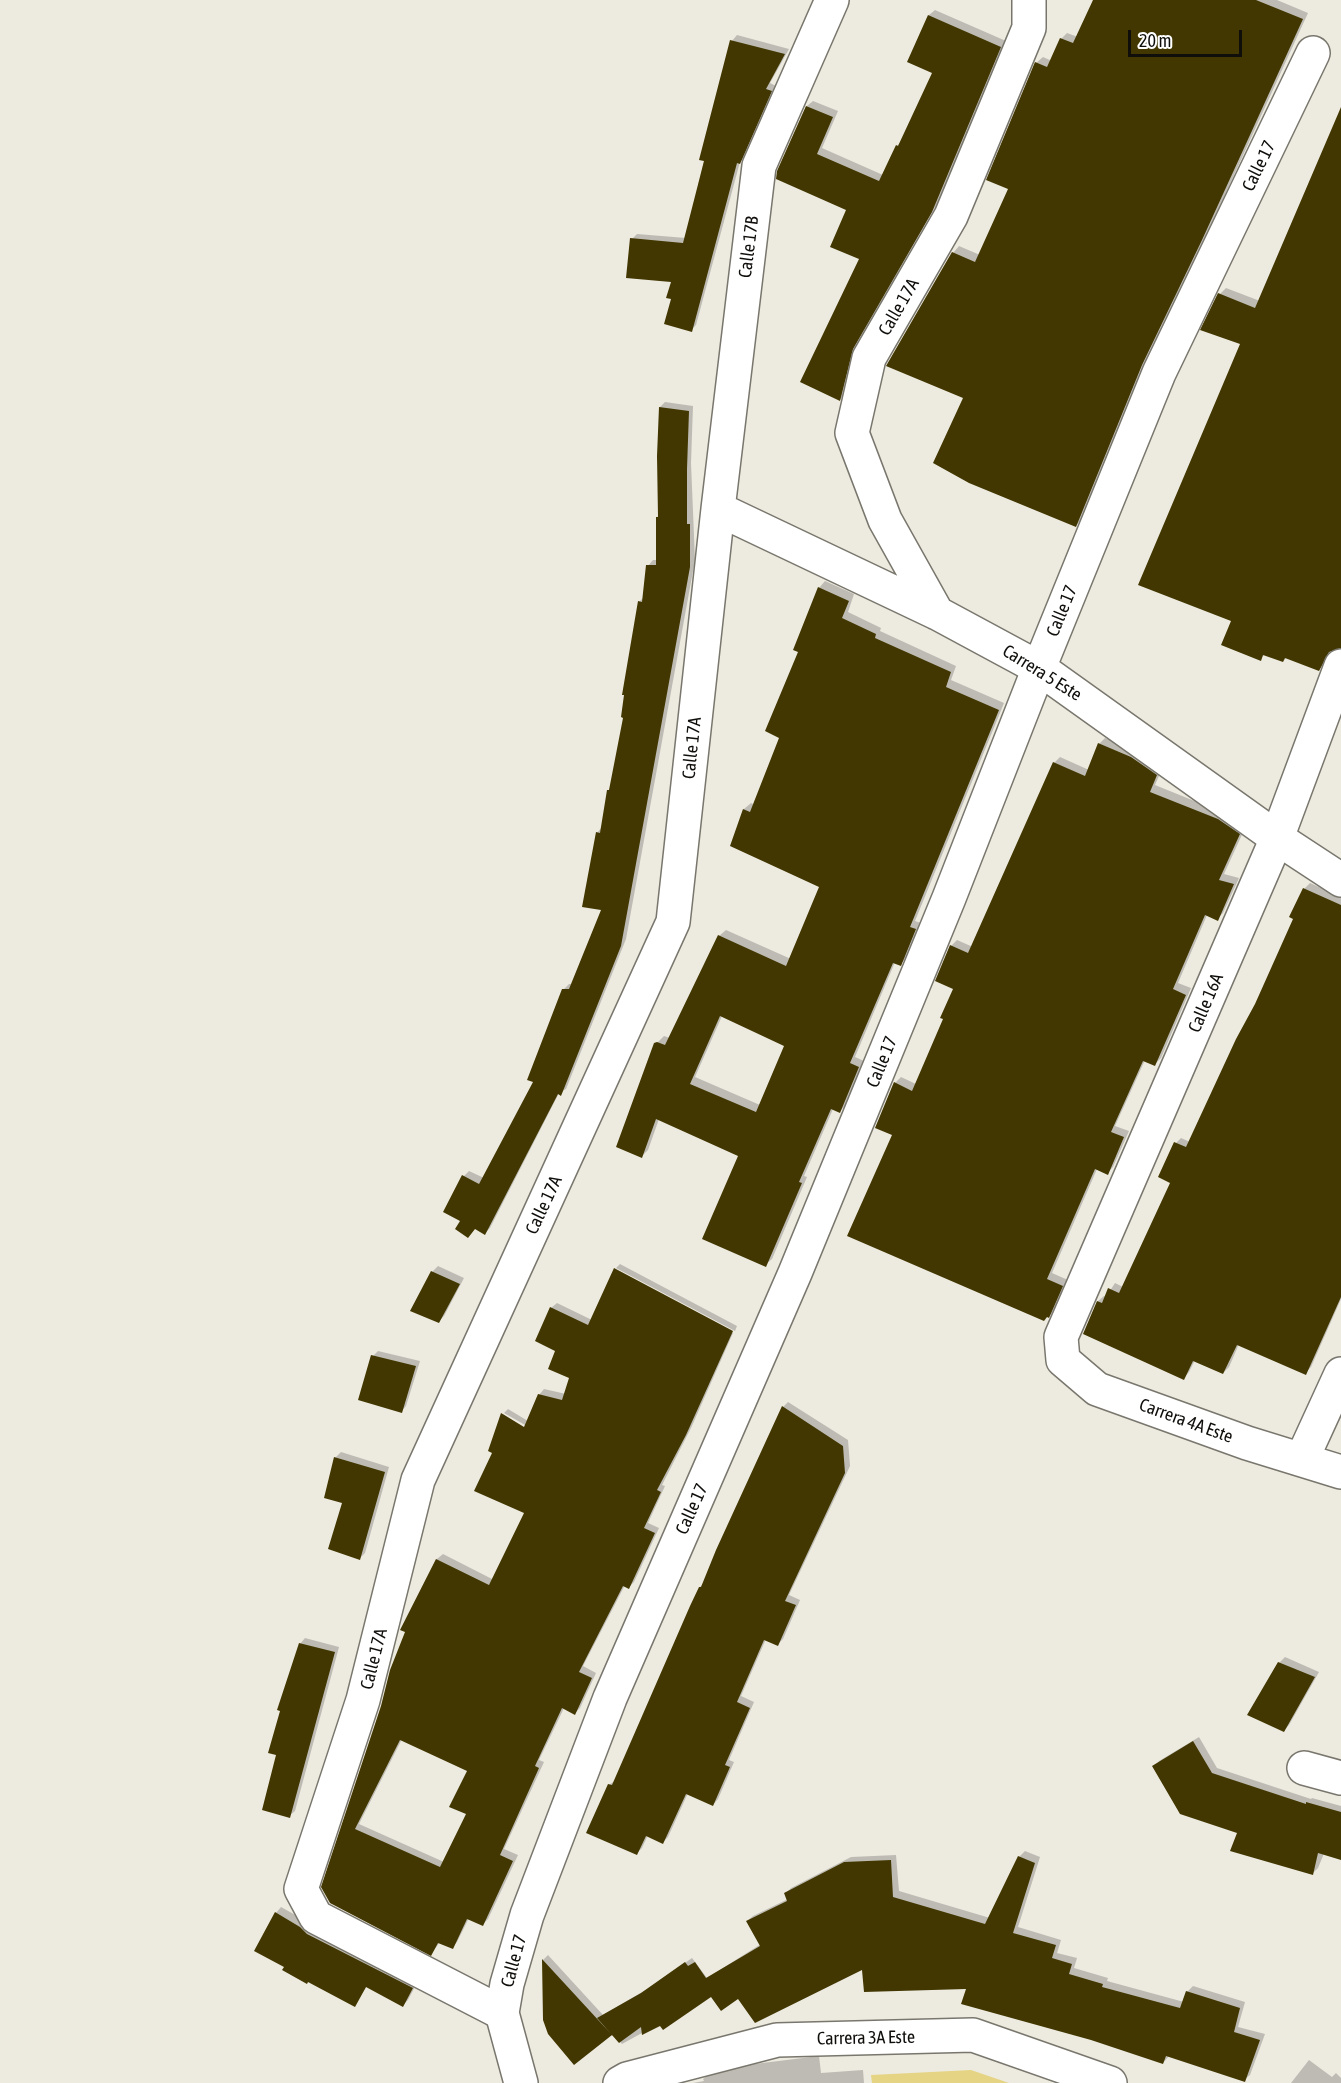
<!DOCTYPE html>
<html>
<head>
<meta charset="utf-8">
<style>
  body { margin:0 }
  #map { position:relative; width:1341px; height:2083px; overflow:hidden; background:#edeae0; font-family:"Asap Condensed",sans-serif }
  canvas { display:block }
  .scale { position:absolute; left:1128px; top:30px; width:114px; height:27px; box-sizing:border-box; border:3px solid #0f0e0b; border-top:0; padding-left:8px; font-size:18px; line-height:21px; white-space:nowrap; color:#0f0e0b; -webkit-text-stroke:4px #fff; paint-order:stroke }
</style>
</head>
<body>
<div id="map">
<canvas width="1341" height="2083"></canvas>
<div class="scale">20 m</div>
</div>
<script>
const ctx = document.querySelector('canvas').getContext('2d');
ctx.lineJoin = 'round';
function fill(path, color) { ctx.fillStyle = color; ctx.fill(path, 'evenodd'); }
function stroke(path, color, width, dash) { ctx.strokeStyle = color; ctx.lineWidth = width; ctx.lineCap = dash ? 'butt' : 'round'; ctx.setLineDash(dash || []); ctx.stroke(path); }
function write(font, color, halo, rows, align = 'center') {
  ctx.font = font + ' "Asap Condensed",sans-serif'; ctx.lineWidth = 6; ctx.setLineDash([]); ctx.textBaseline = 'middle'; ctx.strokeStyle = halo; ctx.fillStyle = color; for (const [text, x, y, turn = 0] of rows) {
    ctx.save(); ctx.translate(x, y); ctx.rotate((+turn || 0) * Math.PI / 180); ctx.textAlign = isNaN(turn) ? turn : align; if (halo) ctx.strokeText(text, 0, 0); ctx.fillText(text, 0, 0); ctx.restore();
  }
}
const green = new Path2D(`
  M971,2070L1009,2083H872L871,2075Z`);
const shadow = new Path2D(`
  M1094,0H1277L1308,13L1208,232L1148,357L1082,519L1076,526L965,397L953,253L959,246L980,255L1010,188L1036,63L1043,57L1052,61L1061,39L1067,33L1078,37Z
  M935,10L1006,41L937,204L858,342L845,394L840,400L861,258L848,209L779,171L807,106L813,101L838,111L822,148L883,175L897,146L902,141L933,73L929,15Z
  M737,35L789,49L770,83L776,86L745,157L740,162L696,325L691,330L673,298V281L632,239L637,234L686,238L732,41Z
  M1341,110V646L1332,648L1325,663L1319,669L1287,657L1283,661L1265,654L1260,659L1233,620L1242,343L1220,294L1226,288L1260,301Z
  M665,402L693,406L691,463L695,560L626,939L566,1089L559,1093L490,1228L485,1233L445,1212L464,1176L469,1171L484,1178L535,1081L563,990L569,984H573L603,909L597,833L602,827L625,716L639,602L644,597L648,566L653,560H657V517L660,515V407Z
  M825,581L854,594L848,612L881,628L880,631L956,666L951,680L1004,703L915,921L921,923L907,958L900,964L895,962L855,1057L864,1061L846,1105L840,1111L833,1109L804,1176L807,1177L772,1259L765,1265L740,1156L659,1119L648,1150L642,1156L656,1044L664,1036L670,1038L719,936L726,930L791,959L821,887L732,845L744,809L751,803L755,805L781,738L800,652L819,588ZM722,1016L786,1045L760,1105L695,1077Z
  M1105,738L1137,751L1162,769L1155,785L1224,813L1245,828L1224,874L1239,878L1223,913L1217,919L1207,915L1178,983L1191,988L1161,1058L1155,1064L1145,1060L1115,1126L1129,1131L1113,1167L1107,1173L1097,1169L1052,1273L1068,1280L1055,1310L1049,1316L894,1134L895,1083L901,1077L916,1084L936,1039L955,988L951,946L957,940L973,947L1054,763L1060,757L1089,770L1099,744Z
  M1310,883L1341,897V1299L1311,1367L1305,1373L1239,1344L1229,1367L1223,1373L1195,1360L1189,1372L1184,1378L1085,1334L1098,1301L1104,1296L1106,1297L1115,1283L1123,1287L1172,1182L1176,1143L1181,1138L1190,1142L1256,1004L1295,918L1304,889Z
  M620,1264L737,1326L735,1331L616,1268Z
  M438,1266L464,1278L444,1316L439,1321L412,1310L433,1271Z
  M615,1270L733,1333L691,1428L662,1485L665,1486L648,1523L659,1528L634,1582L629,1587L625,1585L583,1666L596,1673L580,1708L575,1713L564,1708L539,1760L544,1762L504,1849L518,1855L488,1919L483,1924L469,1918L457,1942L452,1948L440,1942L431,1954L331,1902L407,1631L402,1629L437,1559L443,1554L494,1580L526,1512L494,1452L503,1414L530,1432L532,1429L504,1413L508,1409L528,1421L539,1395L544,1389L566,1394L571,1377L557,1350L551,1308L557,1303L592,1320ZM402,1739L469,1770L468,1814L444,1862L359,1824Z
  M378,1351L420,1361L406,1406L401,1412L373,1356Z
  M788,1402L848,1440L850,1466L789,1595L800,1600L783,1639L778,1644L766,1639L741,1696L754,1702L729,1760L734,1762L718,1799L713,1805L688,1793L668,1837L663,1842L648,1835L642,1848L637,1853L609,1785L616,1780L700,1587L704,1583L783,1407Z
  M341,1452L389,1467L365,1553L360,1558L344,1502L335,1458Z
  M305,1638L339,1647L295,1811L289,1816L278,1754L300,1644Z
  M1285,1657L1319,1672L1289,1725L1284,1730L1279,1663Z
  M1199,1737L1217,1768L1311,1799L1312,1798L1341,1806V1812L1318,1868L1313,1873L1239,1832L1154,1767L1159,1761Z
  M1025,1851L1040,1857L1018,1927L1061,1940L1057,1953L1077,1958L1074,1968L1108,1978L1107,1981L1184,2002L1187,1992L1193,1986L1245,2002L1238,2027L1265,2034L1250,2075L1244,2080L1169,2056L1163,2063L969,1988L863,1968L738,1996L711,1995L622,2044L612,2033L574,2063L545,2020L543,1960L548,1955L603,2015L649,1988L692,1958L707,1978L761,1944L747,1921L753,1916L788,1899L785,1894L791,1888L851,1857L896,1855L899,1891L990,1918L1019,1857Z
  M281,1907L417,1983L408,2000L403,2005L367,1986L354,2005L256,1950L276,1913Z
  M819,2056L821,2073L863,2070L864,2083H693L704,2081L703,2079L709,2074L738,2066Z
  M1309,2060L1332,2077L1336,2073L1341,2078V2083H1291Z`);
const building = new Path2D(`
  M1093,0H1256L1303,19L1202,240L1142,365L1076,527L969,483L933,463L963,398L886,366L952,252L975,262L1008,189L986,180L1035,62L1047,67L1060,38L1073,43Z
  M928,15L1001,47L932,212L853,349L840,401L800,382L859,259L830,247L846,210L776,179L777,171L806,106L833,117L817,154L879,181L896,145L898,146L932,73L907,62Z
  M730,40L785,54L766,89L772,91L740,164L737,163L692,332L664,324L671,299L666,298L671,282L626,278L630,238L683,243L704,161L699,160Z
  M1341,107V648L1329,652L1319,671L1285,658L1283,662L1263,655L1261,661L1221,645L1231,621L1138,585L1240,344L1200,330L1218,293L1255,308Z
  M659,407L689,411L687,469V524H690V567L621,946L561,1096L558,1094L485,1235L475,1229L468,1238L455,1229L460,1221L443,1212L462,1175L479,1184L533,1082L527,1080L562,989H569L601,910L582,907L596,832L600,833L607,790H609L623,718L621,717L624,695H622L638,601L642,602L646,565H656V517H658L657,456Z
  M818,587L849,601L842,618L876,634L875,638L951,672L946,687L999,710L910,927L916,929L901,966L893,963L850,1063L859,1067L840,1113L831,1109L799,1182L802,1183L766,1267L702,1239L738,1156L656,1119L642,1158L616,1147L654,1043L657,1042L665,1045L718,935L786,966L819,887L730,846L743,809L750,812L779,738L765,731L798,652L793,650ZM720,1016L784,1046L756,1112L690,1084Z
  M1098,743L1131,757L1157,775L1150,792L1218,819L1240,834L1219,880L1234,884L1218,921L1205,915L1173,989L1186,995L1155,1066L1143,1061L1111,1132L1124,1137L1108,1175L1095,1169L1047,1279L1063,1286L1049,1318L1047,1317L1044,1321L847,1236L892,1135L875,1128L894,1082L912,1091L943,1019L940,1018L953,989L935,981L950,945L968,953L1053,762L1085,776Z
  M1303,888L1341,905V1297L1306,1375L1237,1345L1223,1374L1193,1361L1184,1380L1083,1334L1097,1301L1102,1303L1108,1288L1119,1293L1170,1183L1158,1177L1174,1142L1186,1147L1236,1039L1255,1004L1293,919L1289,917Z
  M614,1268L733,1331L686,1435L657,1490L661,1492L644,1528L655,1533L629,1589L623,1586L579,1672L592,1678L575,1715L562,1708L535,1766L539,1768L500,1855L513,1861L483,1926L467,1919L453,1949L438,1943L431,1956L330,1903L321,1887L381,1706L390,1670L405,1632L400,1630L436,1559L489,1585L524,1513L474,1491L492,1453L488,1451L501,1413L524,1427L538,1394L562,1400L569,1378L548,1369L555,1351L535,1341L550,1307L588,1325ZM400,1740L467,1771L449,1807L466,1814L440,1867L355,1829Z
  M431,1271L460,1284L439,1323L410,1311Z
  M371,1355L416,1366L402,1413L358,1400Z
  M782,1406L843,1446L845,1473L785,1601L796,1605L778,1646L764,1640L737,1702L750,1708L725,1765L730,1767L713,1806L686,1794L663,1844L646,1836L637,1855L586,1833L608,1784L612,1785L690,1606L699,1587H701L716,1550Z
  M334,1457L385,1472L360,1560L328,1549L342,1503L324,1498Z
  M299,1643L335,1652L290,1818L262,1810L276,1755L268,1753L280,1711L277,1710Z
  M1278,1662L1315,1677L1284,1732L1247,1715Z
  M1193,1741L1212,1773L1306,1804V1802L1341,1812V1860L1318,1853L1313,1875L1230,1851L1237,1833L1180,1814L1152,1766Z
  M1018,1856L1035,1863L1013,1933L1056,1945L1052,1958L1072,1964L1069,1974L1103,1984L1102,1987L1180,2008L1186,1991L1240,2008L1234,2032L1260,2040L1245,2082L1166,2056L1163,2064L1091,2040L961,2004L966,1989L864,1992L862,1970L755,2023L738,1999L721,2011L711,1997L663,2030L660,2026L642,2035L641,2027L619,2043L597,2018L641,1993L685,1962L688,1966L695,1962L706,1978L760,1946L746,1921L787,1901L784,1893L844,1862L891,1860L893,1897L985,1924Z
  M275,1912L300,1927L307,1934L413,1988L403,2007L366,1987L355,2007L308,1982L307,1984L282,1970L284,1967L254,1951Z
  M542,1959L612,2035L574,2065L548,2034L543,2020Z`);
const street = new Path2D(`
  M718,509L937,613L1039,668L1159,373L1313,53
  M937,613L885,520L852,433L869,358L951,216L1029,28V0
  M1341,666L1277,838L1061,1337L1063,1360L1097,1389L1247,1443L1341,1472
  M1302,1459L1341,1374
  M1304,1768L1341,1778
  M502,2013L316,1917L301,1889L363,1700L418,1480L673,922L718,509L759,166L832,0
  M620,2083L627,2079L777,2040L973,2035L1110,2083`);
const secondary = new Path2D(`
  M521,2083L502,2013L507,1984L527,1915L610,1698L795,1273L949,898L1039,668L1277,838L1341,880`);
const streetNames = [
  ["Calle 17",1259,166,-64],
  ["Calle 17B",749,247,-83],
  ["Calle 17A",899,307,-60],
  ["Calle 17",1062,611,-68],
  ["Carrera 5 Este",1042,673,32],
  ["Calle 17A",692,748,-84],
  ["Calle 16A",1206,1003,-67],
  ["Calle 17",882,1062,-68],
  ["Calle 17A",544,1205,-65],
  ["Carrera 4A Este",1186,1421,20],
  ["Calle 17",692,1509,-66],
  ["Calle 17A",374,1659,-76],
  ["Calle 17",514,1961,-75],
  ["Carrera 3A Este",866,2038,-1]
];
fill(green, '#e5d484');
fill(shadow, '#0003');
fill(building, '#423700');
stroke(street, '#79776d', 36);
stroke(secondary, '#79776d', 36);
stroke(street, '#fff', 33);
stroke(secondary, '#fff', 33);
write('18px', '#0f0e0b', '#fff', streetNames);
</script>
</body>
</html>
